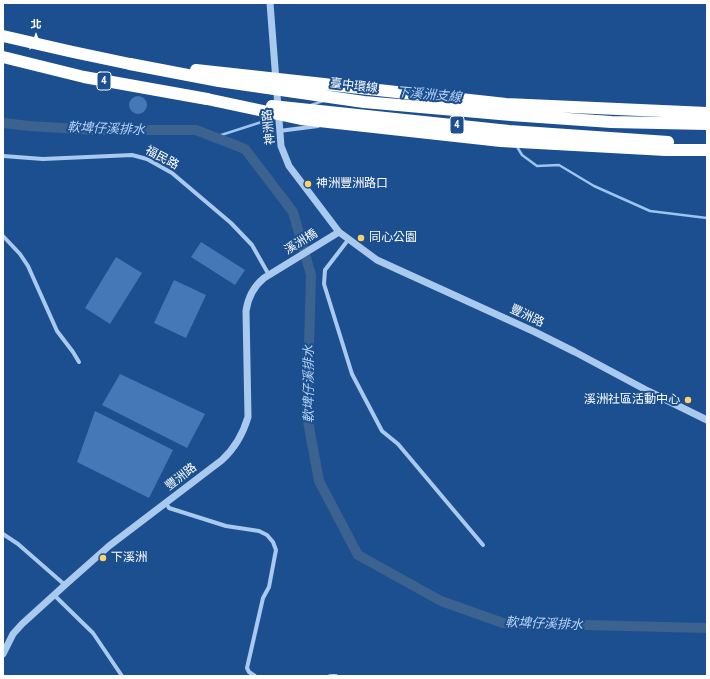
<!DOCTYPE html>
<html>
<head>
<meta charset="utf-8">
<style>
  body { margin:0 }
  #map { position:relative; width:710px; height:679px; overflow:hidden; background:#1b4f8f; font-family:"PT Sans Narrow","Noto Sans TC",sans-serif }
  canvas { display:block }
  .frame { position:absolute; inset:0; border:4px solid #fff; pointer-events:none }
  .north { position:absolute; left:16px; top:16px; width:40px; height:40px; -webkit-text-stroke:3px #1b4f8f; paint-order:stroke; rotate:0deg; font-size:11px; font-weight:700; line-height:16px; text-align:center; color:#fff }
  .north::after { content:''; display:block; margin:auto; width:14px; height:18px; background:#fff; clip-path:polygon(50% 0,100% 100%,50% 72%,0 100%) }
</style>
</head>
<body>
<div id="map">
<canvas width="710" height="679"></canvas>
<div class="frame"></div>
<div class="north">北</div>
</div>
<script>
const ctx = document.querySelector('canvas').getContext('2d');
ctx.lineJoin = 'round';
function stroke(path, color, width, dash) { ctx.strokeStyle = color; ctx.lineWidth = width; ctx.lineCap = dash ? 'butt' : 'round'; ctx.setLineDash(dash || []); ctx.stroke(path); }
function fill(path, color) { ctx.fillStyle = color; ctx.fill(path, 'evenodd'); }
function write(font, color, halo, rows, align = 'center') {
  ctx.font = font + ' "PT Sans Narrow","Noto Sans TC",sans-serif'; ctx.lineWidth = 4; ctx.setLineDash([]); ctx.textBaseline = 'middle'; ctx.strokeStyle = halo; ctx.fillStyle = color; for (const [text, x, y, turn = 0] of rows) {
    ctx.save(); ctx.translate(x, y); ctx.rotate((+turn || 0) * Math.PI / 180); ctx.textAlign = isNaN(turn) ? turn : align; if (halo) ctx.strokeText(text, 0, 0); ctx.fillText(text, 0, 0); ctx.restore();
  }
}
const stream = new Path2D(`
  M311,105L323,101
  M215,137L274,118
  M516,145L522,155L537,166L559,165L594,186L650,211L707,218`);
const canal = new Path2D(`
  M3,123L29,126L95,130H196L245,149L293,212L311,275L307,416L319,481L358,555L441,601L503,623L707,628`);
const building = new Path2D(`
  M129 105a9 9 0 1 1 18 0a9 9 0 1 1-18 0Z
  M201,242L245,270L235,285L191,257Z
  M116,257L142,273L110,324L85,308Z
  M174,280L206,295L186,338L154,323Z
  M120,374L205,414L187,448L102,405Z
  M95,411L173,450L149,498L77,462Z`);
const minor = new Path2D(`
  M279,131L318,126
  M3,156L43,159L132,155L147,159L172,173L231,223L252,245L269,275
  M3,236L20,254L28,266L57,331L73,352L79,362
  M348,240L325,270L324,284L352,374L382,431L398,444L483,545
  M166,503L169,508L226,526L259,531L267,535L273,542L276,550L275,555L269,587L263,598L247,668L249,672L255,676
  M3,534L18,544L65,585
  M54,595L93,633L122,676
  M330,676H336`);
const tertiary = new Path2D(`
  M270,3L281,146L289,166L339,232L377,260L535,332L575,352L648,391L707,420
  M3,654L13,634L22,624L65,585L109,546L222,460C235,448 243,434 248,417L246,311C248,297 253,287 264,278L339,232`);
const motorway = new Path2D(`
  M3,36L73,52L130,64
  M3,57L84,77L207,99`);
const motorwayBridge = new Path2D(`
  M130,64L219,81L364,102L511,115L611,122L707,124
  M196,70L506,104L707,113
  M207,99L301,119L501,141L666,150H707
  M272,106L509,131L668,142`);
const markers = [
  [308,184,4,"#ffd166"],
  [361,238,4,"#ffd166"],
  [688,400,4,"#ffd166"],
  [103,558,4,"#ffd166"]
];
const shields = [
  [104,81,14],
  [457,125,14]
];
const shieldNames = [
  ["4",104,81],
  ["4",457,125]
];
const streetNames = [
  ["臺中環線",354,86,7],
  ["神洲路",269,127,-96],
  ["福民路",162,158,28],
  ["溪洲橋",301,242,-32],
  ["豐洲路",527,316,25],
  ["豐洲路",181,477,-38]
];
const poiNames = [
  ["神洲豐洲路口",316,184],
  ["同心公園",369,238],
  ["溪洲社區活動中心",680,400,"right"],
  ["下溪洲",111,558]
];
const waterNames = [
  ["下溪洲支線",429,95,5],
  ["軟埤仔溪排水",106,129,2],
  ["軟埤仔溪排水",309,384,-90],
  ["軟埤仔溪排水",544,624,2]
];
stroke(stream, '#9cc4f0', 2.5);
stroke(canal, '#3c6290', 10);
fill(building, '#4478b7');
stroke(minor, '#a9c9ee', 4);
stroke(tertiary, '#a9c9ee', 7);
stroke(motorway, '#fff', 12);
stroke(motorwayBridge, '#fff', 12);
for (const [x, y, r, color] of markers) { const dot = new Path2D(); dot.arc(x, y, r, 0, 2 * Math.PI); ctx.fillStyle = color; ctx.fill(dot); stroke(dot, '#1b4f8f', 1.5); }
for (const [x, y, w] of shields) { const box = new Path2D(); box.roundRect(x - w / 2, y - 9, w, 18, 3); ctx.fillStyle = '#1b4f8f'; ctx.fill(box); stroke(box, '#fff', 1); }
write('bold 11px', '#fff', null, shieldNames);
write('12px', '#fff', '#1b4f8f', streetNames);
write('12px', '#fff', '#1b4f8f', poiNames, 'left');
write('italic 13px', '#b5d3f5', '#1b4f8f', waterNames);
</script>
</body>
</html>
